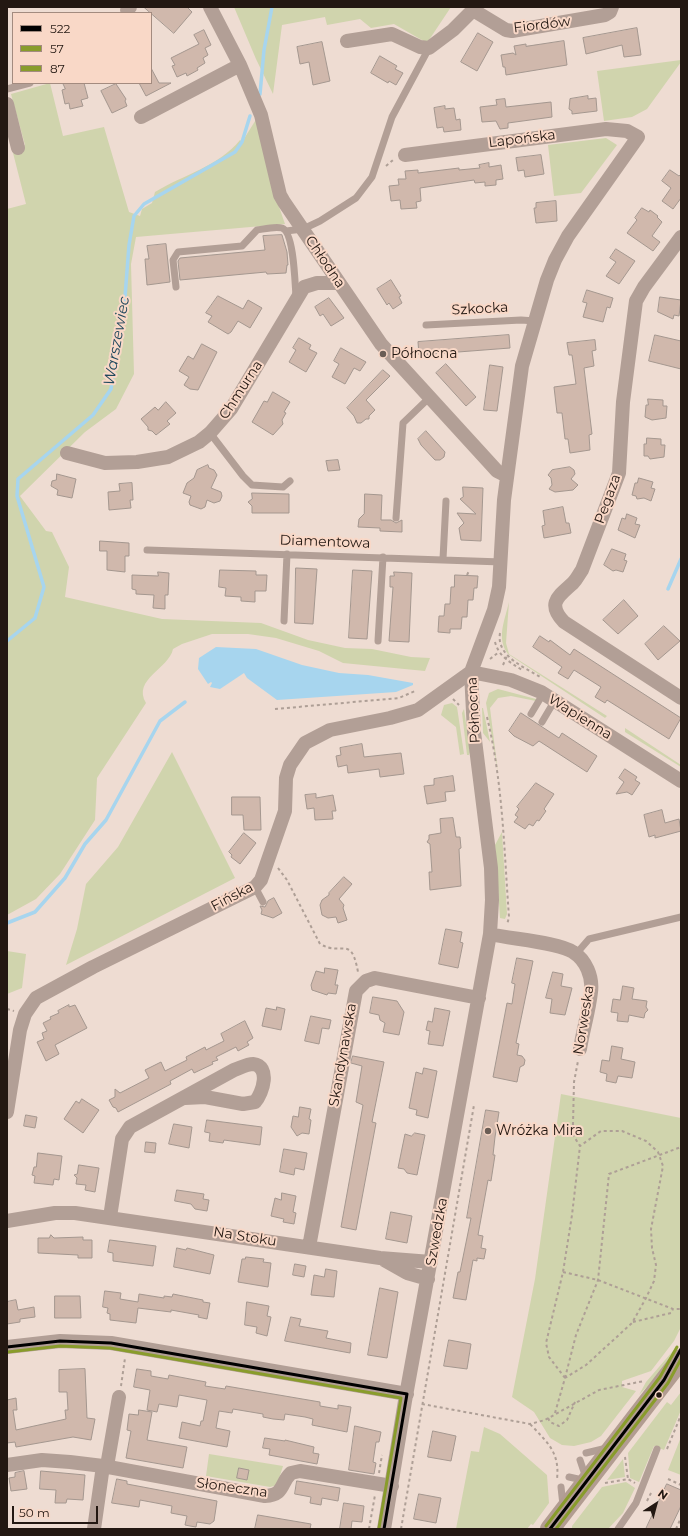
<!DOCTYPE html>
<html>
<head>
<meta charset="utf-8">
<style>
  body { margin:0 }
  #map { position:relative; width:688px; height:1536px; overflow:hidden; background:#eedcd2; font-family:Montserrat,sans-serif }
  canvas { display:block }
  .frame { position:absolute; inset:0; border:8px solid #231812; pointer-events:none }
  .legend { position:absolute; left:12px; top:12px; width:140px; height:72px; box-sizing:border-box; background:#f9d8c7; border:1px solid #a38b7f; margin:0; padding:5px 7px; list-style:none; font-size:12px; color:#231812 }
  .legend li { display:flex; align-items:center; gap:8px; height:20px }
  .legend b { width:20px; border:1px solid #a38b7f }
  .north { position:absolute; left:636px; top:1484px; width:40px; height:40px; -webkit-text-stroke:3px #f9d8c7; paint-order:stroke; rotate:36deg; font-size:11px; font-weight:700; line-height:16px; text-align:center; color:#231812 }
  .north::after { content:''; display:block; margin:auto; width:14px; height:18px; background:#231812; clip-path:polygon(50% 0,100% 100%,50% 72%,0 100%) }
  .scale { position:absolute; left:12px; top:1506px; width:86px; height:18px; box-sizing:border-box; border:2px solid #231812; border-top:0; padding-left:5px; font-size:12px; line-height:14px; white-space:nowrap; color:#231812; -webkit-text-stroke:3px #f9d8c7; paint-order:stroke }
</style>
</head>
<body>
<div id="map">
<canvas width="688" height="1536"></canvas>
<div class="frame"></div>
<ul class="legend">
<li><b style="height:5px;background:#000"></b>522</li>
<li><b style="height:5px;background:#899c2b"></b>57</li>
<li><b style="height:5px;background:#899c2b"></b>87</li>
</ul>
<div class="north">N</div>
<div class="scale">50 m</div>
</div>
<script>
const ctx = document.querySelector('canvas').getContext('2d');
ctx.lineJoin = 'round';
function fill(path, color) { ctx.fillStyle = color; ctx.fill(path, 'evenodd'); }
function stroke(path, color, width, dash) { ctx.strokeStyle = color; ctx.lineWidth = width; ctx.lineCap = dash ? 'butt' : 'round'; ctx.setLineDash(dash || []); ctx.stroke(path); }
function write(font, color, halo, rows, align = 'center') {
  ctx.font = font + ' Montserrat,sans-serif'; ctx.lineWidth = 4; ctx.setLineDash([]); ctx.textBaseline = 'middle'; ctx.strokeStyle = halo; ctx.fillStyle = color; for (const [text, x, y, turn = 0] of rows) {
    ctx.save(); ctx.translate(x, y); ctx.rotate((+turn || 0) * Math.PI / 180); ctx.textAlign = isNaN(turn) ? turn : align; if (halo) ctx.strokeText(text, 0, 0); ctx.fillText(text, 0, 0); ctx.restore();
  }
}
const green = new Path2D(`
  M234,7H451L427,43L394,24L371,28L360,19L327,25L325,17L282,25L273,94L256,59Z
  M681,60V62L647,109L632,117L604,121L597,71Z
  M50,83L63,136L104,127L129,212L140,216L142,209L152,203L155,192C183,175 219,166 240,140L242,142L257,118L276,198L285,224L136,237L131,264L134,374L116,409L85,432L20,496L46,531L52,532L69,567L65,597L162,619L261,623L308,640L345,648L372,649L411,657L430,658L425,671L343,663L319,651L276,638L248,634H212L182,644L173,649C169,669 132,679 146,703L97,778L95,820L60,874L36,899L7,915V209L26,204L12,149L25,145L11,94Z
  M606,138L617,145L581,193L554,196L548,145Z
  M509,602L506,643L509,654L607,716L605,718L508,654C496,638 505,620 509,602Z
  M498,689L536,699V701L511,696L498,698L490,708L498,773L486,703L489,693Z
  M452,703L457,707L464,754L460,755L456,727L441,715L444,705Z
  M482,708H483L490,742L483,733Z
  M464,709L470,752L469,755H467L462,713Z
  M625,728L681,765V767L625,732Z
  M172,752L235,878L66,965L77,929L86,884L118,847Z
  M502,832L507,914L505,919L500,918L495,845Z
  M7,951L26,954L22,988L7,994Z
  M561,1094L681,1118V1327L674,1341L651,1371L622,1381V1387L636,1391L601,1436L591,1442L574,1446L562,1445L550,1438L534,1412L512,1397L535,1279Z
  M678,1345L664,1369L639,1395L646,1382Z
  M681,1392V1410L664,1450L654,1446L639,1482L630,1478L628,1453L667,1402L671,1405Z
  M484,1427L500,1434L547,1475L549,1503L533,1525L531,1524L527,1529H456L471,1451L479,1452Z
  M681,1437V1475L668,1470Z
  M209,1454L283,1466L277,1485L270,1487L206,1476Z
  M623,1459L625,1477L607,1480Z
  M626,1482L635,1488L623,1513L608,1529H572V1526L602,1487Z`);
const water = new Path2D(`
  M216,647L256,649L302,665L339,673L368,675L413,683V685L396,692L277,700L247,678L244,673L220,689L210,687L212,683L211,682L208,684L198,669L199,658Z`);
const stream = new Path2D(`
  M260,94L264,50L272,7
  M668,589L681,559
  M7,641L35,618L44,587L17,496L18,479L93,415L111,389L125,297L129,245L134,216L144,204L235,152L242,142L250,116
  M7,923L35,912L65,878L85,844L106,820L160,721L185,702`);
const building = new Path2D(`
  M144,7H187L192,12L174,33Z
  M637,28L641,55L624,57L622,45L586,54L583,38Z
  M204,30L211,45L205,48L208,55L203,58L205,63L197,68L198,70L187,76L186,73L177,77L172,66L175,65L171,58L199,44L194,35Z
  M478,33L493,42L477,71L461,62Z
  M564,41L567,65L506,75L505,67H503L501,55L513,53L516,55L514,46L526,44V46Z
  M322,42L330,81L313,85L309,62L300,64L297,47Z
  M380,56L397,66L395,69L403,73L396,85L389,81L388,83L371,73Z
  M151,68L159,83H171L146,96L139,83H151Z
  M63,83H84L88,98L81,100L83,106L70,109L69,103L65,104L62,90L65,89Z
  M116,84L126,99L125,101L127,106L112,113L101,91Z
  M588,96V99L596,98L597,111L572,114V111L569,109L570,99Z
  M505,99L506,107L551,102L552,117L508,123V128L500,129L496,121L482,122L480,107L497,105L496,100Z
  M445,106V109L454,108L456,120L460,119L461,130L444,132L443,127L437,128L434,108Z
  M541,155L544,174L525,177L524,170L518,171L516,158Z
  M489,163V167L501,165L503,179L496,180V185L485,186V182L475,183L474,180L420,188L421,201L416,202L417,208L401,209L400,200L391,201L389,186L399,185L398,179H406L405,171L418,170V173L459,168V170L480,168L479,165Z
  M670,170L679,176L681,174V198L673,209L662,201L671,188L662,181Z
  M556,201L557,221L536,223L534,208H536V203Z
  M642,208L649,212L650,210L658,216L657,217L662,222L652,236L660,242L653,251L627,233L637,220L635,218Z
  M282,235L287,252L288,265H287L286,273L267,274L266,272L180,280L178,261L180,258L265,250L263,236Z
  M166,244L170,282L147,285L145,259H149L147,246Z
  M616,249L635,261L619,284L606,276L616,262L610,258Z
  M391,280L401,296L399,297L402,303L393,309L389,303L387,305L377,289Z
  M587,290L613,298L610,308L607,307L603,322L583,317L587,303L583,302Z
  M218,296L243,309L248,300L262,308L250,328L238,321L231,332L228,334L208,322L212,316L206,313Z
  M660,297L681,300L679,316L674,315L673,319L658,312Z
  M329,298L344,318L331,326L323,314L320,316L315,307Z
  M509,335L510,348L419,355L418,342Z
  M655,335L681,341V369L649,361Z
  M299,338L311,345L309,349L317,353L306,372L289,362L296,350L293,348Z
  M595,340L596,350L592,351L594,366L584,368L592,434L589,435L590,450L570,453L568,439H565L562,413H557L554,387L576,384L572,355H569L567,343Z
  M202,344L217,352L198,390L190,389L184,385L189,377L179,371L188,356L193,359Z
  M341,348L366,362L360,371L354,368L345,384L332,377L339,364L334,361Z
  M446,364L476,397L466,406L436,373Z
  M490,365L503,367L497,411L484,410Z
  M383,370L390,376L366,400L375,410L369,416V419H366L361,423H357L354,416L347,408Z
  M273,392L290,402L284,412L286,413L282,420L283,424L273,435L252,422L264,401L267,402Z
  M648,399L663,400V406H667L666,418L652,420L645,417L646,405H648Z
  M166,402L176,413L167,421L170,424L156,435L152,431L148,430V427L141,419L155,407L158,410Z
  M426,431L445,452L444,457L440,460H435L421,445L418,439Z
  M647,438L661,439V445H665L664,457L650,459L648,456H644V444H646Z
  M338,460L340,470L328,471L326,461Z
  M208,465L209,468L214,470L217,475L211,488L221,492L222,496L220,501L214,503L207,500L205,507L201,509L190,505L189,502L191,496L183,493L187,483L194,478L197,470Z
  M570,467L574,470L575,474L571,479L578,485L573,490L555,492L549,489L552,485L551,478L548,475L552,470Z
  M57,474L76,479L72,498L57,495L58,490L51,486L52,481L56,480Z
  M639,478L653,482L651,488L655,489L651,501L644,498L637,499L636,496L632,495L635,483H637Z
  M132,483L133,500H130L131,508L109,510L108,492L120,491L119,484Z
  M463,487L483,488L481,541L461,540L459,528L464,523L457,513L476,514L460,499L463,497Z
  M252,493L289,494V513H252V506L248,502L252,499Z
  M365,494L382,495L381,520H391L396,523L402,520V532L380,531V528L358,527L359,519L364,514Z
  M563,507L566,523H569L571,533L544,538L542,526L545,525L543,511Z
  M627,514L637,518L635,524L640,525L635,538L618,530L622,518L625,519Z
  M100,541L129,543V556H125V572L107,570V551H100Z
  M612,549L626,554L624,560L627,561L623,572L616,570L613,571L604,565Z
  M296,568L317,569L313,624L295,623Z
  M220,570L256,571V575H267L266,591H255V602L241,601V597L225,596L226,588L219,587Z
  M353,570L372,571L367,639L349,638Z
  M158,572L169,573L168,595H165V609L153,608L154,595L136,594V590L132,589V575L158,576Z
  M394,572L412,573L409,642L389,641L393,587H390V576H394Z
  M455,575L478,576L477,588H474L473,600H468L467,617H462L461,629H450V633L438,632L439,616H444L445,604H450L451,587H454Z
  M624,600L638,616L618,634L603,620Z
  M664,626L680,641L658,660L645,644Z
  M540,636L549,642L550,640L570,655L574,649L681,718L669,739L607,700L605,703L595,697L601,687L574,670L568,679L558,673L562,667L533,647Z
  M521,713L559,738L562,733L597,756L587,772L539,741L533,746L514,736L509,731Z
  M362,744L364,757L401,753L404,774L380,777L379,769L348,773L347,765L338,767L336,756L341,755L340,748Z
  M625,769L637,777L635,780L640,783L632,795L627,792L616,794L624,782L619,778Z
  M453,776L455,791L445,792L446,801L427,804L424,786L434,785V779Z
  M536,783L554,794L544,809L546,811L539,821L537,820L533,826L529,824L525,829L514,822L518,817L515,815L519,809L517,807Z
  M316,794V798L333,795L336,811H332L333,819L315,820L314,808L307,809L305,795Z
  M232,797H260L261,830H244L243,815H232Z
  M662,810L665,823L679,819L681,831L655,838V835L649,837L644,815Z
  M453,818L456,837H460L461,848L459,849L461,886L430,890L429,872H432L430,844L427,842L429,839V835L441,833L440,819Z
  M244,833L256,843L240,864L231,857L232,855L229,852Z
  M344,877L352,884L339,899L344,905L343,908L347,920L338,923L336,917L328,918L322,915L320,905L322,900L329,895V893Z
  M274,898L282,913L273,918L261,914L262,910L260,906L265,907L268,901Z
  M446,929L462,932L460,942L463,943L458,968L439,964Z
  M517,958L533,961L516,1043L519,1044L517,1055L522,1056L525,1060L524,1065L520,1067L517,1082L493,1077L507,1003L512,1004L515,984L512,983Z
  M325,968L338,970L335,985H338L336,994L328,993L327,995L312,990L311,985L316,971L324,973Z
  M553,972L563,974L561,986L572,988L565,1015L550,1013L552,999L546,998Z
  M623,986L634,988L632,999L647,1001L646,1007L648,1010L645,1013L644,1018L629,1015L628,1022L617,1021L618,1013L611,1012L613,999L620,1000Z
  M373,997L397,1001L404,1012L399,1035L383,1032L385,1023L380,1020L379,1015L370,1013Z
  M69,1005V1007L75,1005L87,1028L55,1045L59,1054L46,1061L37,1042L44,1039L42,1033L47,1031L43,1023L51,1019L50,1017L59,1013L58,1011Z
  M277,1007L285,1009L281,1030L262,1026L266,1008L276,1010Z
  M435,1008L450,1011L443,1046L428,1044L430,1031L426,1030L428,1021L432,1022Z
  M311,1016L331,1020L329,1029L322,1028L319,1044L305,1041Z
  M245,1021L253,1038L247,1042L249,1045L238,1051L236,1047L216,1057L218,1060L212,1062L213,1064L194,1073L192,1069L170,1081L171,1084L118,1112L116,1108L113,1107L109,1100L115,1097V1089L120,1093L149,1078L145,1070L161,1062L165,1071L187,1060L186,1057L205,1047L206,1050L224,1041L221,1034Z
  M612,1046L623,1048L621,1059L635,1062L632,1078L618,1076L616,1083L606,1081L607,1074L600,1072L602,1060L609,1061Z
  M353,1056L384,1062L372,1122L376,1123L356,1230L341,1227L363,1105L356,1102L362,1066L351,1063Z
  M424,1068L437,1071L428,1118L416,1115L417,1110L409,1108L416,1072L422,1074Z
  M82,1099L99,1110L83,1133L64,1119L76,1101L79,1103Z
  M300,1107L311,1109L309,1119L311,1120L309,1134L302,1133L297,1136L291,1127L293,1116L298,1117Z
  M486,1110L499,1112L495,1137L493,1155H495L491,1181L488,1180L478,1235L483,1236L481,1248L486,1249L484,1259L477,1258V1261L473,1260L466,1300L453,1298L458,1272H460L471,1218H467Z
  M26,1115L37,1117L35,1128L24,1126Z
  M207,1120L262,1127L260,1145L224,1140L223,1143L209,1141L210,1133L205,1132Z
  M174,1124L192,1127L189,1148L169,1144Z
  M415,1133L425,1135L417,1175L407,1173L404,1169L398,1168L405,1134L411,1136Z
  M146,1142L156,1143L155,1153L145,1152Z
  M284,1149L307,1153L304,1170L295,1168L294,1175L280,1172Z
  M38,1153L62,1156L59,1180L54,1179L53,1185L34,1183L35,1176L32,1175L34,1167H36Z
  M79,1165L99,1168L95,1192L85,1190L86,1185L76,1184L77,1178L74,1175L77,1174Z
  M177,1190L204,1194L203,1199L209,1200L207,1211L195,1209L191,1204L175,1201Z
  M282,1193L296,1196L293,1212L296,1213L294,1224L283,1222L284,1219L271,1216L275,1198L281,1200Z
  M391,1212L412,1216L407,1243L386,1239Z
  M51,1235L54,1238L83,1237V1240H92V1258H78V1255L38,1253V1238H49Z
  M110,1240L156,1246L153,1266L113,1261V1253L108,1252Z
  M177,1248L186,1250L187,1248L214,1255L210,1274L174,1267Z
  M246,1257L264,1259L263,1262L271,1263L268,1287L238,1282L242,1259H245Z
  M295,1264L306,1266L304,1277L293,1275Z
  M326,1269L337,1271L334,1297L311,1295L314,1275L324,1277Z
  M380,1288L398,1292L387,1358L368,1355Z
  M105,1291L121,1293L120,1299L138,1302L139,1294L164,1298V1296L172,1297L173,1294L203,1300V1302L210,1303L207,1319L198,1317L199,1315L171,1310V1312L138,1308L136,1323L110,1320V1314L107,1313L108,1308L103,1307Z
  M55,1296H80L81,1318H55Z
  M16,1300L18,1310L34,1307L35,1317L20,1319V1322L7,1324V1302Z
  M247,1302L269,1306L267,1316L271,1317L267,1336L256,1333L257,1327L245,1325Z
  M291,1317L301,1319L299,1326L328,1331L326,1338L351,1343L350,1353L285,1341Z
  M449,1340L471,1344L467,1369L444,1366Z
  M85,1369L87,1418L95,1419L91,1440L73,1437L16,1447L15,1442L7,1443V1400L16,1398L17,1410H13L16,1430L66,1419L65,1410H68L67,1392H59V1370Z
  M137,1369L151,1371V1376L168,1379L169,1375L206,1382L205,1386L225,1389L226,1386L320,1402V1406L338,1409V1405L351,1407L347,1432L312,1425L313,1419L305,1417L285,1414L284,1420L273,1419L263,1417V1414L233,1409L232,1413L219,1411L216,1428L230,1431L227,1447L179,1438L182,1422L200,1426L201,1421H203L207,1400L179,1395L177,1407L159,1404L157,1412L147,1410L150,1390L134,1387Z
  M139,1410L152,1412L147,1440L187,1447L183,1468L126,1458L131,1431L127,1430L129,1414L138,1415Z
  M355,1426L381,1432L379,1442H376L373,1462L376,1463L374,1474L349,1470Z
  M433,1431L456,1436L451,1461L428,1457Z
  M265,1438L285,1441V1440L314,1447L313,1453L319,1454L317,1464L269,1455L270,1449L263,1448Z
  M239,1468L249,1470L247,1480L237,1478Z
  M24,1471L27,1489L11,1491L9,1478L15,1477V1473Z
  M41,1471L85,1475L83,1500L67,1499L66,1503H55L56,1490L40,1489Z
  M117,1479L127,1481V1484L217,1501L214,1521L210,1524L197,1522L196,1527L190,1526L185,1525L187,1516L171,1513L172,1506L140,1500L139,1507L112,1503Z
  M297,1481L340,1488L338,1501L322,1498L321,1505L310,1503L311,1497L295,1494Z
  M667,1484L681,1490V1506L670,1529H646Z
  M419,1494L441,1498L436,1523L414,1519Z
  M344,1503L364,1506L362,1522L352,1521L351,1529H340Z
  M258,1515L311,1524L310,1529H255Z`);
const path = new Path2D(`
  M386,166L393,160
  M467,575L469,571
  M500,633C496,656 524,667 540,677
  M495,642C499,657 510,662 522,670
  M490,659L499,652
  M503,665L507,656
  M453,699L459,705
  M275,709L399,698L415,691
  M487,717C503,783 504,850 509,917L507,925
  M278,868L287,880L320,944C343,957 351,934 358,972
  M7,1009L14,1011
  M563,1272L598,1280L673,1309H681
  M633,1322L671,1313L673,1309
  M565,1378L549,1357L546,1343L563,1272L572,1215L580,1146L573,1135V1124L574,1082L578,1061
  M565,1378L576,1335L598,1280L609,1174L681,1147
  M121,1386L125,1358
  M422,1404L530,1424L545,1420L599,1390L644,1381
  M555,1413L565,1378L586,1365L632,1323L646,1298L654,1281L656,1265L652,1248L651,1229L663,1166L658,1152L646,1141L622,1131H601L580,1146
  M548,1418L550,1422L559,1426L567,1420L575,1402
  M530,1424C547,1442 560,1452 557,1479
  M667,1449L681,1415
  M625,1457L628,1479
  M379,1473L382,1455
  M668,1479L681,1485
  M605,1483L628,1479L635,1483
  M647,1501L652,1491
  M369,1529L375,1495
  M401,1529L474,1105
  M676,1529L680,1520L681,1521`);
const lane = new Path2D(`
  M7,89L30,83
  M286,231L303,229L320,221L356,198L372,177L392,117L429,48
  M176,287L173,260L178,252L242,246L257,230C264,229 275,226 282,228C294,232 295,284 296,297
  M426,325L521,320L535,321
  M210,433L243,476L252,485L283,487L290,481
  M396,518L403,423L429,398
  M147,550L502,562
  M443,559L446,501
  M284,621L287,554
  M378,641L383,557
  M531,714L543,694
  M542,722L555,700
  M255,887L263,902
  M576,954L589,939L681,917
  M586,1453L607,1448
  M569,1477L587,1481L580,1460
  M561,1487L563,1505
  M618,1529L636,1503L657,1449`);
const street = new Path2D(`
  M210,7L240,65L261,115L280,195L284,202L381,344L497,471L507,476
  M127,10L130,7
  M347,41L392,34L420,47L429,48L453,30L473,10L506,30L512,31L605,15L610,12L612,7
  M7,104L18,148
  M141,117L240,65
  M681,237L644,287L636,301L623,402L619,473L582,570C579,574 577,579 573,583C559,596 546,603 564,622L681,698
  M67,453L105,463L137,462L168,457L199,442L210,433L231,409L304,287L317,283H339
  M471,672L511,680L541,692L681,781
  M490,934C510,939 558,942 573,952C586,960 593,977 591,992C589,1011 583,1030 580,1049
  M7,1112L20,1030L25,1014L36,998L93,967L255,887L261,880L285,811L286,778L290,765L305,743L330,730L390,718L418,710L471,672
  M110,1217L122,1139L130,1127L234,1070C240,1068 247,1064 253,1064C271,1066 263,1093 255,1102L243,1104L205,1097L185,1098
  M7,1221L55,1213H75L380,1258L431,1262
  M309,1247L356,991L366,981L375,978L479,998
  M384,1260L407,1273L428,1279
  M7,1347L60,1341L111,1343L407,1394
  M7,1465L42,1460L70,1462L103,1466L265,1496C285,1495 280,1483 291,1473L300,1471L392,1486
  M107,1466L119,1397
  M94,1529L103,1466
  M384,1529L405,1401L490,934L492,900L491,868L474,732L471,672L494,610L499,587L504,500L522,366L547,280L555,260L568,236L638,137L627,131L606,129L405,155`);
const secondary = new Path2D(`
  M550,1529L681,1359`);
const bus1 = new Path2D(`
  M7,1347L60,1341L111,1343L407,1394
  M384,1529L407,1394
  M550,1529L664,1380L681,1349`);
const bus2 = new Path2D(`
  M8,1352L60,1346L110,1348L401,1398L379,1528
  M556,1529L668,1383L681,1359`);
const bus3 = new Path2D(`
  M546,1526L660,1377L677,1347`);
const markers = [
  [383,354,4,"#6a5d55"],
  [488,1131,4,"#6a5d55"],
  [659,1395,3.5,"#231812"]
];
const streetNames = [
  ["Fiordów",542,25,-7],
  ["Lapońska",522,139,-7],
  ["Chłodna",325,262,56],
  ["Szkocka",480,309,-3],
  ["Chmurna",241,390,-57],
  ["Pegaza",608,499,-70],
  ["Diamentowa",325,542,2],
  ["Północna",474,710,-93],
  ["Wapienna",580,717,32],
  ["Fińska",232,897,-28],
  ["Norweska",584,1020,-81],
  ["Skandynawska",343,1055,-80],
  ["Szwedzka",437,1232,-80],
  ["Na Stoku",245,1237,9],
  ["Słoneczna",232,1488,8]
];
const poiNames = [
  ["Północna",391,354],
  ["Wróżka Mira",496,1131]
];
const waterNames = [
  ["Warszewiec",117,341,-80]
];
fill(green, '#d0d4ad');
fill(water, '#a7d5ee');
stroke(stream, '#a7d5ee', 3.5);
fill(building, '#d0b8ac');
stroke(building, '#a4978f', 1);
stroke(path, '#ae9f96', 2, [3, 3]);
stroke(lane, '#b29f96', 7);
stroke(street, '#b29f96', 14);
stroke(secondary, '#b29c91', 20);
stroke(bus1, '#000', 3);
stroke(bus2, '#899c2b', 3);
stroke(bus3, '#899c2b', 3);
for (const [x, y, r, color] of markers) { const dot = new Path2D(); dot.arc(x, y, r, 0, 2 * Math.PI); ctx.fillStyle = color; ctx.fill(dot); stroke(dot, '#f9d8c7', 1.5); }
write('14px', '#231812', '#f9d8c7', streetNames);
write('14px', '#231812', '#f9d8c7', poiNames, 'left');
write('italic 15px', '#20485d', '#f9d8c7', waterNames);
</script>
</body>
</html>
